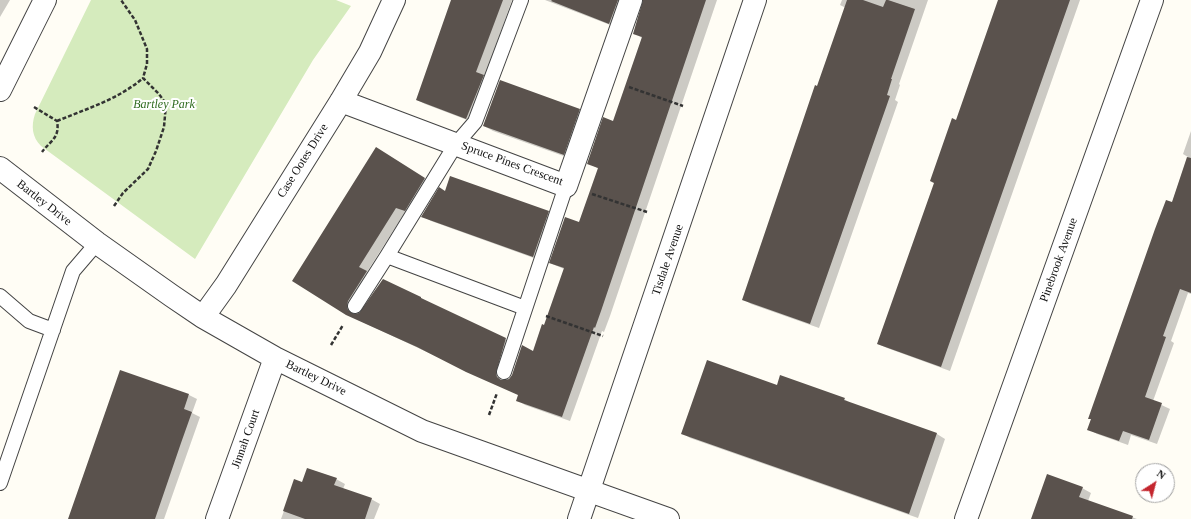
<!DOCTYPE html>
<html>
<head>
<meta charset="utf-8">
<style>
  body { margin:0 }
  #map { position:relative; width:1191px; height:519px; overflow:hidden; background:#fffdf5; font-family:Georgia,serif }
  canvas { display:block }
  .north { position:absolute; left:1135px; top:463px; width:40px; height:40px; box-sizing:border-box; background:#fff; border:1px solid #a0a0a0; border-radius:50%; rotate:36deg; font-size:11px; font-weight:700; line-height:16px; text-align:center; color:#111 }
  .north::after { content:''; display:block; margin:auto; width:14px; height:18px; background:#c4262e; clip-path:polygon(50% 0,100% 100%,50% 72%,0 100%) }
</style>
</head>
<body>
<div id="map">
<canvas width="1191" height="519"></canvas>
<div class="north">N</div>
</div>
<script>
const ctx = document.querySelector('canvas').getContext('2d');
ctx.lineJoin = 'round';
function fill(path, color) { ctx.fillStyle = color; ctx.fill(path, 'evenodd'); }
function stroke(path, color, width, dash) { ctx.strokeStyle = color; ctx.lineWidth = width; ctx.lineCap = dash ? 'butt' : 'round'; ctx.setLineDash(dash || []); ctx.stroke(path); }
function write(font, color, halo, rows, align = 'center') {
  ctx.font = font + ' Georgia,serif'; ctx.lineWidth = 4; ctx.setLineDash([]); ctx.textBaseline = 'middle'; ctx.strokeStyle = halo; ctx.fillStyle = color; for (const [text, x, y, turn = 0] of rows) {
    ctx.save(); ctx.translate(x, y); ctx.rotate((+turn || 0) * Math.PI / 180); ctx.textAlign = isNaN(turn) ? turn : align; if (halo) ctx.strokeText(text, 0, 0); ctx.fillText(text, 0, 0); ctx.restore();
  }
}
const green = new Path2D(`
  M91,0H336L351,6L313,60L195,259L41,146C32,137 31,126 35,114Z`);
const shadow = new Path2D(`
  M0,0H10L0,17Z
  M452,0H512L485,76L492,80L475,123L425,104L417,100Z
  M545,0H628L618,28Z
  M644,0H717L610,316L604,332L602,331L570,421L525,405L517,400L519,395L356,319L294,281L385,154L433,184L413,215L405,212L367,272L375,277L355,311L356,315L421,298L429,303L514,344L504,379L505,381L511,379L534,352L545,326L564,269L550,263L579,223L599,169L588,163L614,123L642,38L634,33Z
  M842,0H928L899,84L900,85L895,100L898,102L819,328L751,304L743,299L846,8L840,5Z
  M1000,0H1080L950,371L887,348L878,344Z
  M579,110L588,115L572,159L493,131L484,126Z
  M1191,131V294L1188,293L1171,341L1174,343L1153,401L1170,409L1157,444L1131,435L1128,445L1097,434L1088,429L1092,420L1089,418L1172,203L1188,157L1183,154Z
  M446,192L548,212L557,217L542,261L431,221L422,216Z
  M777,387L844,399L852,404L937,434L945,439L918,518L690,438L682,433Z
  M189,395L197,399L192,413L200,417L164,519H69Z
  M336,479L345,484L343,489L371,499L380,504L374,519H281L295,481L302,483Z
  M1082,488L1091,493L1088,501L1137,519H1032Z`);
const building = new Path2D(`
  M451,0H503L476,72L484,75L466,119L416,100Z
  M552,0H618L609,24L551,1Z
  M643,0H706L601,311L595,328L594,327L562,417L516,401L518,395L466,372L417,347L346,315L292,281L376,147L425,178L405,211L396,208L359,267L367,271L348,301L347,306L348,310L354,314L359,313L383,279L421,297V298L506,338L496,373L497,377L501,380H505L509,379L512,375L522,345L533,351L542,324L544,325L564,268L549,263L565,217L579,222L598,168L587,164L603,117L613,121L642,37L633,34Z
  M847,0H863L883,7L886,0H888L915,9L891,79H892L887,95L890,96L810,324L742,300L815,85L817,86Z
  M998,0H1070L941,367L877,344L934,183L930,181L952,118L956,120Z
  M500,80L580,109L564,155L483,126Z
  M1187,157L1191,158V293L1180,289L1163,336L1166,337L1145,397L1162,403L1149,440L1123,431L1119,441L1087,430L1091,419H1088L1155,229L1166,200L1172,202Z
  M450,176L549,211L533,257L421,217L439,187L445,191Z
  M707,360L777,385L780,375L845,398L844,400L937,433L909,514L681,434Z
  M120,370L189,394L184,409L192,412L181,443L155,519H68Z
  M307,468L337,478L334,485L372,498L365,519H305L283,511L294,479L302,482Z
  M1047,474L1083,487L1079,497L1133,516L1132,519H1031Z`);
const path = new Path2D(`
  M629,87L683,106
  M34,107L57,121C60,138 51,140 42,152
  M57,121C86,109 119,99 143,78
  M592,194L647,212
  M114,206L123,193L148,169L156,151L164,127L166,104L159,94L143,78L147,64V49L135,20L121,0
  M546,316L603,336
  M331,345L343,325
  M489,415L497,393`);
const lane = new Path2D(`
  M387,256L525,308
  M0,296L29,321L53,330
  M355,306L387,256L456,144L475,122L521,0
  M504,372L566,186
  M0,483L73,271L97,243`);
const street = new Path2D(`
  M0,90L45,0
  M341,101L566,186L631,0
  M0,168L97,243L172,296L203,317L275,358L422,431L668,519
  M203,317L226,285L341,101L370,52L394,0
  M217,519L275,358
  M579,519L755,0
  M966,519L1152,0`);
const parkNames = [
  ["Bartley Park",164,105]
];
const streetNames = [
  ["Case Ootes Drive",303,161,-58],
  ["Spruce Pines Crescent",512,164,20],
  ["Bartley Drive",44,203,38],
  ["Tisdale Avenue",668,260,-71],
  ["Pinebrook Avenue",1059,260,-70],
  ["Bartley Drive",316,378,26],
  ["Jinnah Court",246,439,-70]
];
fill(green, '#d5ebbd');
fill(shadow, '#0003');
fill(building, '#5a524d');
stroke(lane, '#444', 16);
stroke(street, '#444', 24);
stroke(path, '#333', 2.5, [4, 2]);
stroke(lane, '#fff', 14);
stroke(street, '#fff', 22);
write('italic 12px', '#2f6b1f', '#fff', parkNames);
write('12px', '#111', '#fff', streetNames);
</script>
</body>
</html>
